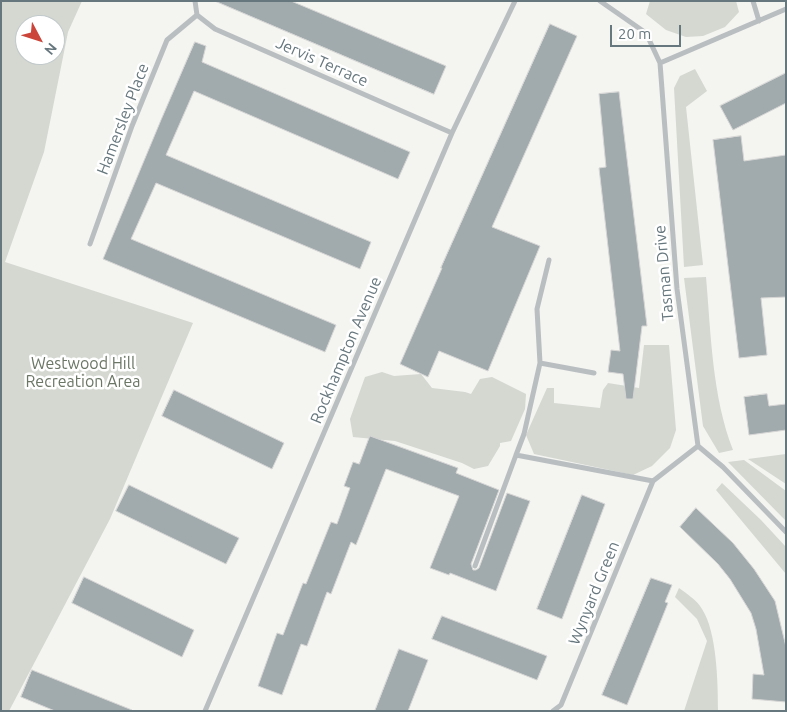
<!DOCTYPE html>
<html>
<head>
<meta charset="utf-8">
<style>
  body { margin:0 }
  #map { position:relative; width:787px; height:712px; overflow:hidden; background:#f4f4f1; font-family:Ubuntu,sans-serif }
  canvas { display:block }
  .frame { position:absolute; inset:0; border:2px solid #67777e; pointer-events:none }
  .north { position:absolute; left:15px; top:15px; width:50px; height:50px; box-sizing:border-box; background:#fff; border:1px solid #c2c9cb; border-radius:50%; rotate:130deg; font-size:14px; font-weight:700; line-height:20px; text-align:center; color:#67777e }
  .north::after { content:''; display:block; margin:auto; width:18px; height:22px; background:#cb453a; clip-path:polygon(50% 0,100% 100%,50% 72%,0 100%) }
  .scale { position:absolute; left:610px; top:25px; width:71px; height:22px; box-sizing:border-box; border:2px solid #67777e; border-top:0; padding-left:6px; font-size:15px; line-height:18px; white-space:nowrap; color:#67777e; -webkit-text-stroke:4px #fff; paint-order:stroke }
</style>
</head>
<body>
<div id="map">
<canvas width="787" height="712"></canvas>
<div class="frame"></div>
<div class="north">N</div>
<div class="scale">20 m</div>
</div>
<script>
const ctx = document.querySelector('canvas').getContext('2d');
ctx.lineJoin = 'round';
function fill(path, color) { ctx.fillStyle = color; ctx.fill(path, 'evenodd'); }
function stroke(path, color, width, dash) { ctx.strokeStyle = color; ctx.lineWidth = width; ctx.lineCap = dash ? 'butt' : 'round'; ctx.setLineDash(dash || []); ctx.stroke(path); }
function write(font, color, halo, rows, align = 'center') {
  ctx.font = font + ' Ubuntu,sans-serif'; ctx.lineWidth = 5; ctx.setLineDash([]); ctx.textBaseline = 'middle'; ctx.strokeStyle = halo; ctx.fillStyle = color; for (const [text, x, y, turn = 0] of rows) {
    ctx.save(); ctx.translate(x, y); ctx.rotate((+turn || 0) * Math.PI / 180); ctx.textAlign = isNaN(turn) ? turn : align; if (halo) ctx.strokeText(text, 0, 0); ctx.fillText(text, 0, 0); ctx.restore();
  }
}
const green = new Path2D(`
  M1,1H82L68,32L44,152L5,262L193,323L110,519L9,711H1ZM25,25H55V55H25Z
  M650,1H736L739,12L725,27L703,36L686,37L666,30L646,14Z
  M695,69L707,91L686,107L703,265L684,267L674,88L680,76Z
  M706,277C711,334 712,396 733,450L719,453L703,426L684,278Z
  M644,345H669L676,430L670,448L652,466L633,475L534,454L526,435L547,388H554V403L600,408L603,390L608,383L639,388Z
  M382,372L394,376L421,374L432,388L465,392L471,394L480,379L492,377L526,394L525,409L511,441L500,443V446L488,466L474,469L462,463L395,441L353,437L350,419L365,377Z
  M786,454V484L748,459Z
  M744,460L786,491V521L728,462Z
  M722,483L761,520L786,547V574L716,490Z
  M679,588C687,594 697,600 702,609C717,632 718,683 718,711H684L707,641L697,619L675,597Z`);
const building = new Path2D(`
  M215,1H291L446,66L434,94Z
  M550,24L577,36L492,227L540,246L488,371L439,351L428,377L400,364L442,268H441Z
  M195,42L206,46L202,62L410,152L398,179L194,91L166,155L371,242L360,269L156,183L131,239L336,325L325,352L103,259L161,120Z
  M786,73V103L733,130L720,106Z
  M619,92L647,326H642L633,399H626L623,374L608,372L611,350L620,351L599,168L606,167L599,94Z
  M741,136L744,161L786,155V297L761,298L767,355L739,358L713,140Z
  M174,390L284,443L272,469L162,416Z
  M767,394L769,406L786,404V430L749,435L744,397Z
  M370,436L458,468L456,473L499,490L471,564L473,570H476L479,568L507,493L530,501L496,591L450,573L449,575L430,568L459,496L386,469L356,545L351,542L331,594L327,592L307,646L301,644L282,695L258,686L277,633L283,635L303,583L306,584L331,522L337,524L350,488L344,486L353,462L359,464Z
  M129,485L239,538L226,564L116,511Z
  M582,495L605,504L562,619L537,609Z
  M696,508L733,543L754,569L775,601L786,647V702L752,699L753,674L764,675L756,629L751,613L730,579L718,564L680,527Z
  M84,577L194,630L182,657L72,603Z
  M651,578L672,585L665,602L668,603L627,705L602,695Z
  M442,616L547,656L537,680L432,639Z
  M399,649L428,660L408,711H375Z
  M32,670L132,710V711H55L21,697Z`);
const minor = new Path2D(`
  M195,1L197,15L215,29L452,133
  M600,1L646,33L660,63L677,289L698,446L723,467L786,532
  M753,1L759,21
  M660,63L786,9
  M90,244L132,126L167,40L197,15
  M549,260L537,309L540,363L524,434L516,455L653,481L698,446
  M540,363L594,373
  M475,566L516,455
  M205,711L452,133L515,1
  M553,711L561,705L653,481`);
const streetNames = [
  ["Jervis Terrace",322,62,24],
  ["Hamersley Place",123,119,-69],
  ["Tasman Drive",664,273,-95],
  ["Rockhampton Avenue",346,350,-67],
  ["Wynyard Green",594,593,-68]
];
const parkNames = [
  ["Westwood Hill",83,364],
  ["Recreation Area",83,382]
];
fill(green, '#d4d8d1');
fill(building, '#a1aaad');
stroke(building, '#d5d5d4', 1);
stroke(minor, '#b9bec0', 5);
write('16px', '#67777e', '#fff', streetNames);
write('16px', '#6b7665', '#fff', parkNames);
</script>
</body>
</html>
